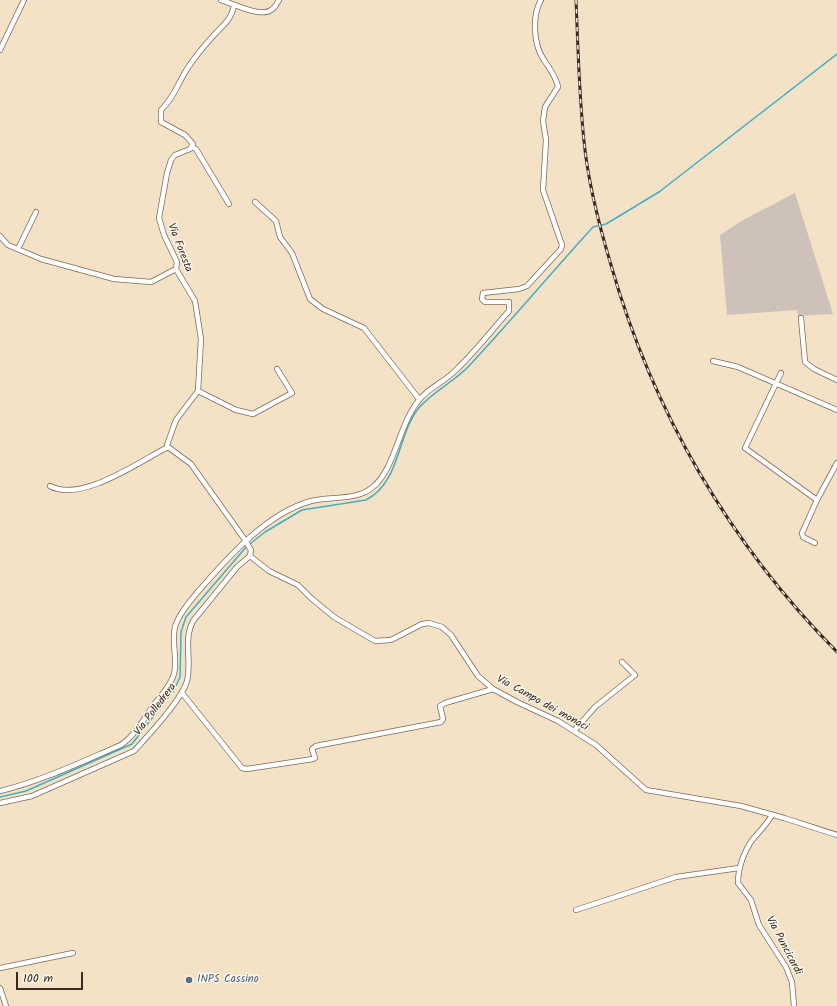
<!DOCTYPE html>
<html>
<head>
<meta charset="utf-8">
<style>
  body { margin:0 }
  #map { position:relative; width:837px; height:1006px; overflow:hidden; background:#f3e2c5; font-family:Kalam,sans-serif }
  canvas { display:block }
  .scale { position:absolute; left:16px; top:972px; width:67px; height:18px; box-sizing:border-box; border:2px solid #3b2a1e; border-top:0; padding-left:5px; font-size:12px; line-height:14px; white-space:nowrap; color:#3b2a1e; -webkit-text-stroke:3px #fbf7ec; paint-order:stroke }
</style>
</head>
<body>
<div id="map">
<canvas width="837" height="1006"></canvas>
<div class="scale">100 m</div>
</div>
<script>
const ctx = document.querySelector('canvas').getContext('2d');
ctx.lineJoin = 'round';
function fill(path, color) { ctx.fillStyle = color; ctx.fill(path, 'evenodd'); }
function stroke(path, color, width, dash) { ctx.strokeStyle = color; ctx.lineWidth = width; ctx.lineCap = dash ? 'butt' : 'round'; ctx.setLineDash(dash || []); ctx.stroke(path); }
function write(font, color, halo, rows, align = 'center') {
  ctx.font = font + ' Kalam,sans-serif'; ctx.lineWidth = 3; ctx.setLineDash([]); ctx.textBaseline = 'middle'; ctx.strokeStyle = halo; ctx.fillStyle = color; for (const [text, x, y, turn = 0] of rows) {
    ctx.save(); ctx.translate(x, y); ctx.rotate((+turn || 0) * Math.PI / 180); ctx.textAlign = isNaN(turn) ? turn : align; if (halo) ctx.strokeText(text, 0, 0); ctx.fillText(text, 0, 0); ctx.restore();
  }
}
const industrial = new Path2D(`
  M795,193L833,314L798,316L797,310L727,315L720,235L743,220Z`);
const stream = new Path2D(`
  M250,544L265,532L302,510L366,500C400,483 397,436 418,409C432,392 454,382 469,366C511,321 551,273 593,227L606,224L659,192L837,54
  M0,797L26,791L132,744L174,690L180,677L181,632L186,617L247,546`);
const street = new Path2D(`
  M221,0C232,3 260,18 271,10C275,8 277,3 279,0
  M234,6C231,20 224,24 215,34C203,47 191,61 183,76C175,90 173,98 161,110V122L185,135L193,144L190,149L175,155L171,160L167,173L159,218L164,235L177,262L176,269L195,301L201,339L198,391L176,420L167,445L168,447L191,464L245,540L251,550L250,556
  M0,50L24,0
  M192,147L196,149L229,204
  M255,202L276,221L280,237L292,253L310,299L323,309L364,328L419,399
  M0,236L8,245L41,259L114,279L151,282L176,269
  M18,249L36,212
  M801,318L805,362L814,369L837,380
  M713,361L738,367L837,410
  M781,373L745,448L817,500
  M198,391L236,410L253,414L292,393L277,369
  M50,486C82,503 140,461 168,447
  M815,543L803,537L802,533L817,500L837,463
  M250,556L269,571L298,585L311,598L334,617L375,641L391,640L422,624L429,623L442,627L451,635L478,676L493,689L517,702L558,721L596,745L646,790L741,806L784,818L837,835
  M182,693L242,768L247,769L313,759L315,758L312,749L316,746L441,722L443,719L440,706L445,703L493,689
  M574,731L595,707L635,675L622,662
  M0,791C42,781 81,762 121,745C135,735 141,724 150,710C158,698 170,688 174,674C178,659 171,642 175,627C178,615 194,596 203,586C231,554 268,513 311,501C330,496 357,501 373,487C395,469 399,424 419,400C428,388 444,382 455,371C474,353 491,331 509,311V302H485L482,299L483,293L519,289L527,286L561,249L562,245L543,190L546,140L543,121L545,107L558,87C556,76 549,68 544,60C533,44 532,16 541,0
  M0,803L32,796L134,751C148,736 182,700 187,681C192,661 183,640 193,621L237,567L250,556
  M772,815C767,824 760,831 753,839C744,851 738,868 738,883L751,900L759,925L786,967L792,982L794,1006
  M576,910L676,877L739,868
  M0,968L73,953
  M0,988L6,1006`);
const rail = new Path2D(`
  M576,0C578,47 579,94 584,141C588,183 599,225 611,265C653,412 730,544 837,652`);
const markers = [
  [189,980,4,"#5c6f8a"]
];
const streetNames = [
  ["Via Foresta",179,248,69],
  ["Via Campo dei monaci",542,704,29],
  ["Via Polledrera",156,710,-53],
  ["Via Puncicardi",783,946,62]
];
const serviceNames = [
  ["INPS Cassino",197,980]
];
fill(industrial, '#cec1ba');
stroke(stream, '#43afc1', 1.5);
stroke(street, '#7b6a58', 6);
stroke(street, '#fff', 4.5);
stroke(rail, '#3b2a1e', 3);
stroke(rail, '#fbf7ec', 1.5, [4.5]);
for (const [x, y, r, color] of markers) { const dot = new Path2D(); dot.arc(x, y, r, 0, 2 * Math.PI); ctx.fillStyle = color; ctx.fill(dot); stroke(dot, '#fbf7ec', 1.5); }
write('11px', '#3b2a1e', '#fbf7ec', streetNames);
write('11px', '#4e5e75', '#fbf7ec', serviceNames, 'left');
</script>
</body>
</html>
